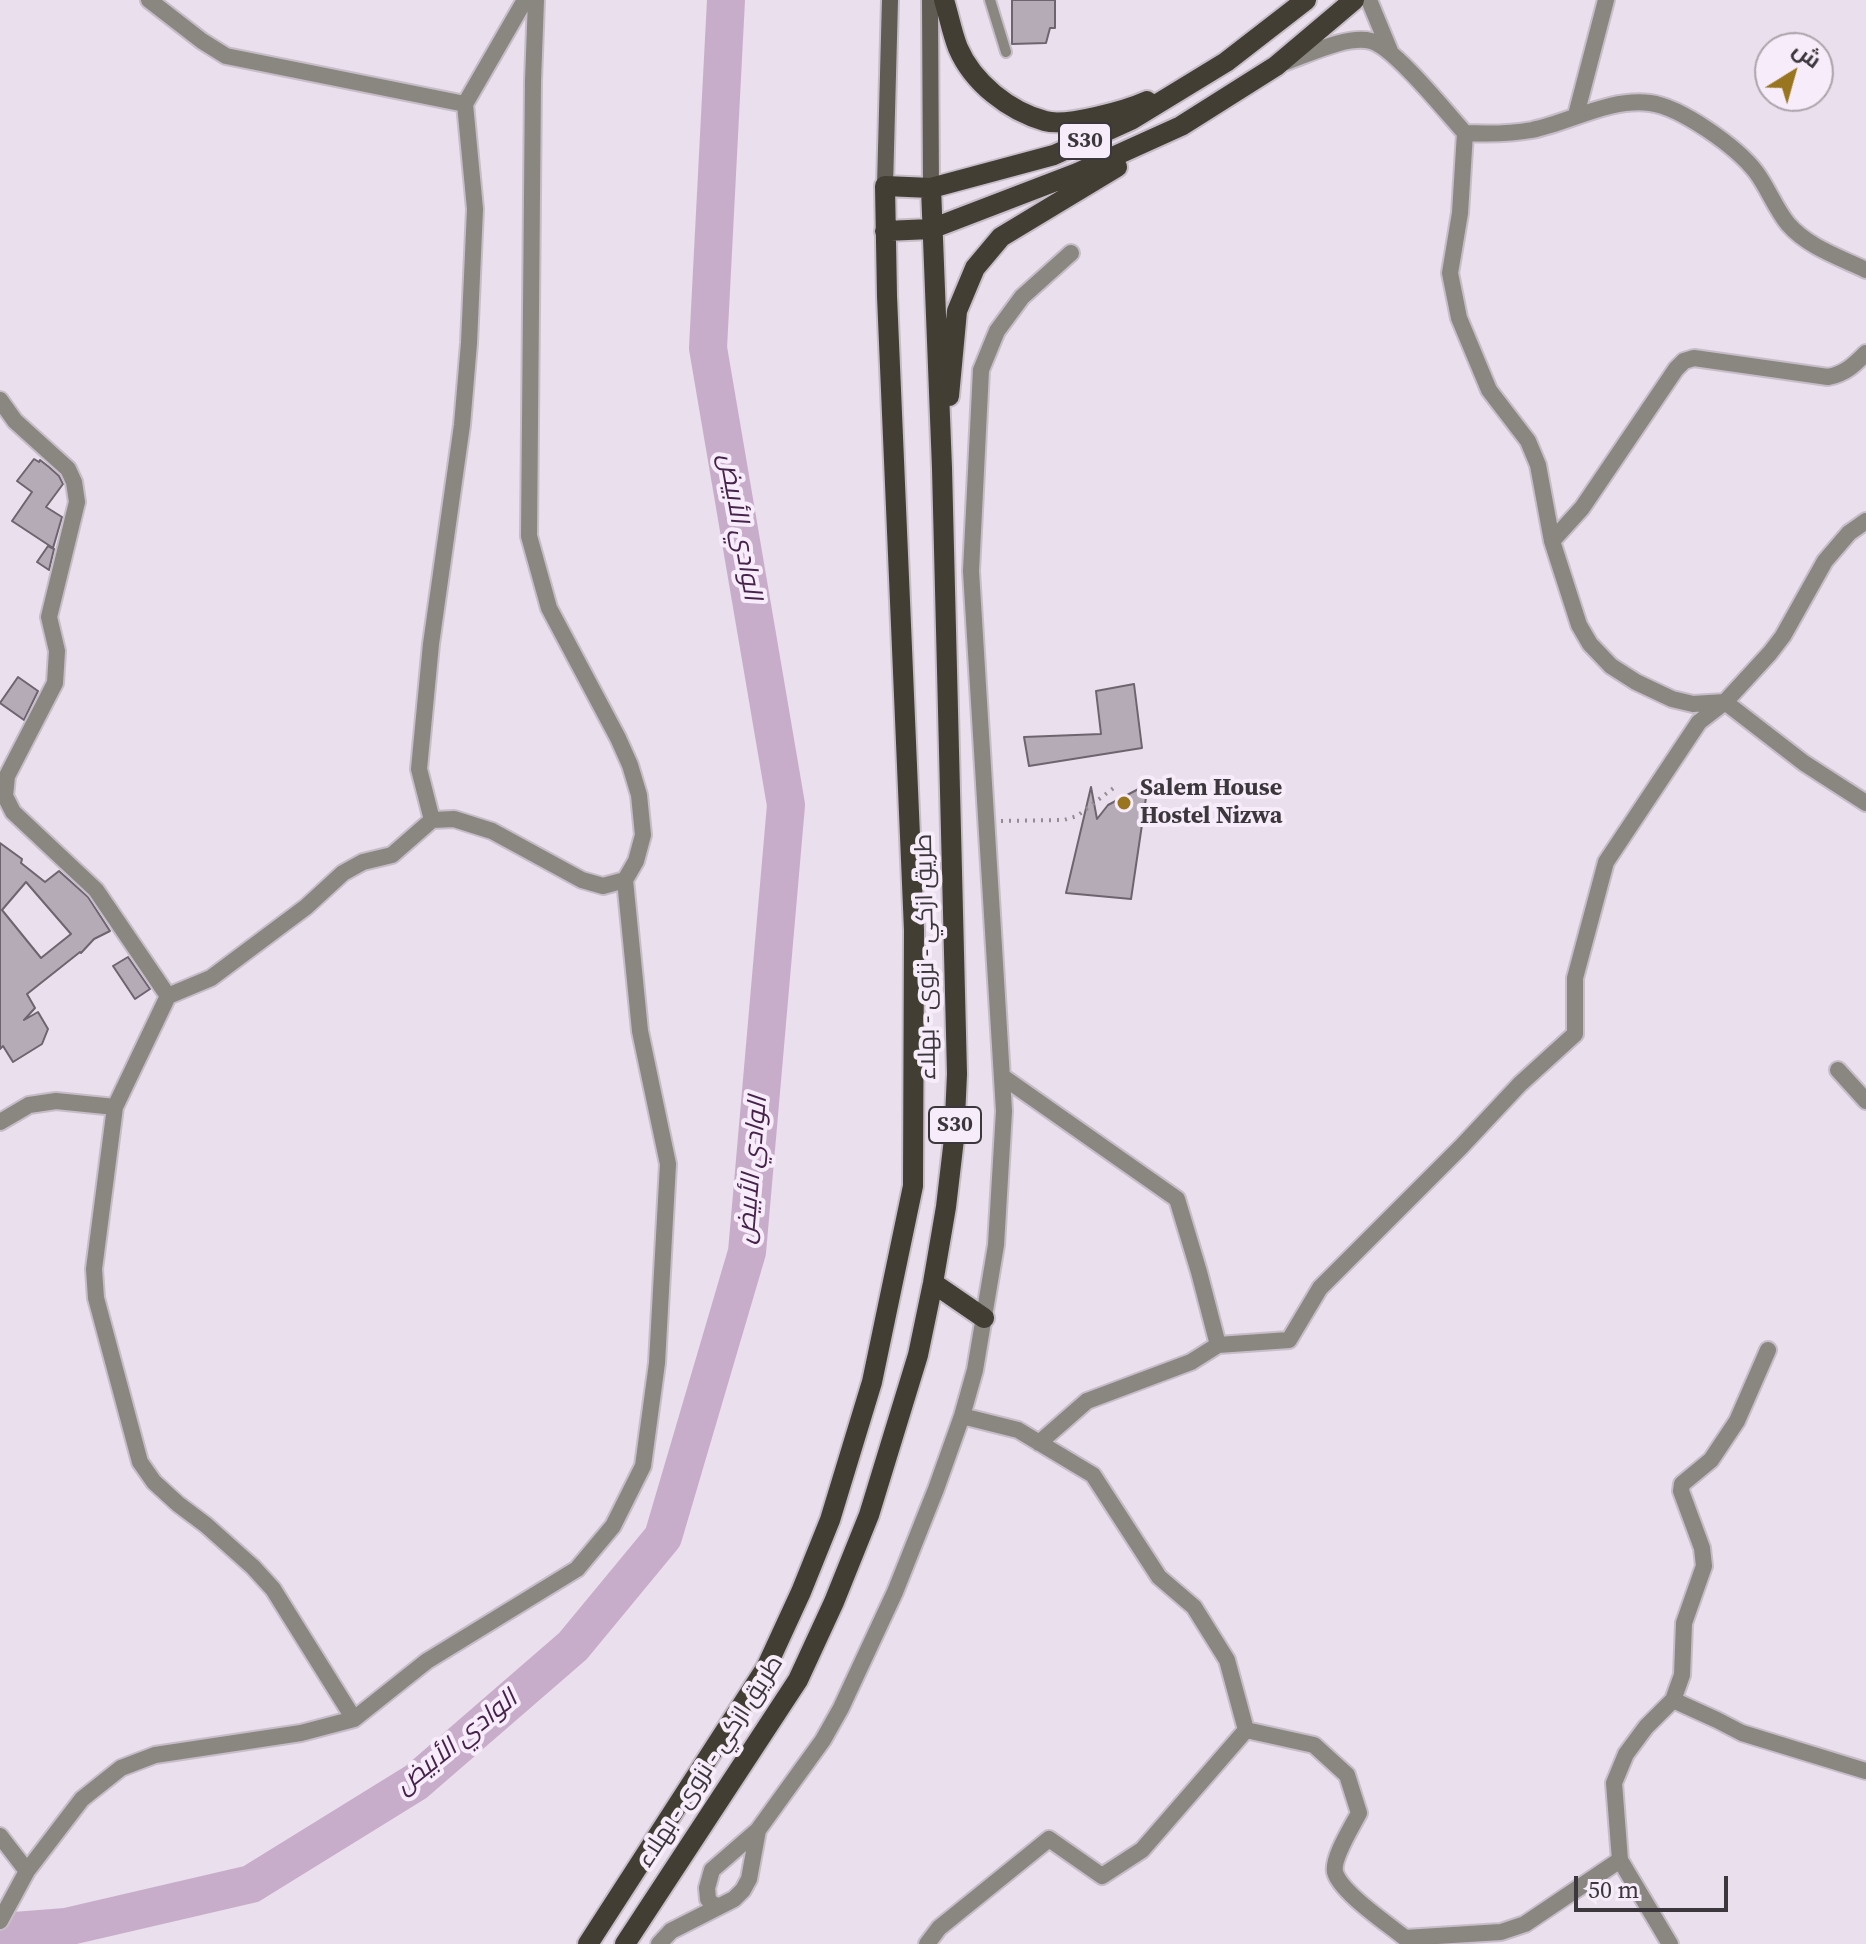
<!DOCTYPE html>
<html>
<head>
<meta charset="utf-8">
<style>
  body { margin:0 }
  #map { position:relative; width:1866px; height:1944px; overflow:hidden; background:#eadfec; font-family:"Source Serif 4",Cairo,serif }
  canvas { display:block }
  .north { position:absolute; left:1754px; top:32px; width:80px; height:80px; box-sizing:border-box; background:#f7ecf9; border:2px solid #aca4ad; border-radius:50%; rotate:37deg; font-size:22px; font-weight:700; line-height:32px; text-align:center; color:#3c373c }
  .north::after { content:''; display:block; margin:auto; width:28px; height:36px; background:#98751e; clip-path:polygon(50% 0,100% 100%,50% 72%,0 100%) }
  .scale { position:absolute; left:1574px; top:1876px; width:154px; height:36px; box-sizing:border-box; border:4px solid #3c373c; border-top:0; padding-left:10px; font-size:24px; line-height:28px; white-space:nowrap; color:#3c373c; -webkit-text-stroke:6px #f7ecf9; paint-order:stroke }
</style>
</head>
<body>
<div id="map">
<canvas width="1866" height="1944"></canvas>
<div class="north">ش</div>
<div class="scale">50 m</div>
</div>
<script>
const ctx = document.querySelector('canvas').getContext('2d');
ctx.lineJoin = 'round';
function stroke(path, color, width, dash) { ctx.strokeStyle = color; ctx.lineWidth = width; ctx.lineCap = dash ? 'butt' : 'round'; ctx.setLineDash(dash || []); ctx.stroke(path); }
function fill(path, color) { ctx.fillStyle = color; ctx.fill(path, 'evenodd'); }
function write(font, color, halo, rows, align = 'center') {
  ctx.font = font + ' "Source Serif 4",Cairo,serif'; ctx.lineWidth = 8; ctx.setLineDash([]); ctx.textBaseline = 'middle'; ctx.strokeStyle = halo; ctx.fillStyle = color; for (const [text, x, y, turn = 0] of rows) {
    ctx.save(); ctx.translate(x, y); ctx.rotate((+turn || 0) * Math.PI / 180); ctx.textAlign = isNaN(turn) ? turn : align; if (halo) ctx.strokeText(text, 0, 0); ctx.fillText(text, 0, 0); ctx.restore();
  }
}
const river = new Path2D(`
  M0,1932L66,1927L251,1884L416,1782L573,1646L663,1537L747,1252L786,805L708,348L726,0`);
const building = new Path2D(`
  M1012,0H1055V28H1050L1046,43L1012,44Z
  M34,459L39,462L40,460L49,467L59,476L63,484L46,507L62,517L53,548L12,521L32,492L17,481Z
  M48,546L54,549L49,570L37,562Z
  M18,677L38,691L24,720L0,703Z
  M1134,684L1142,748L1029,766L1024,737L1101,734L1096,691Z
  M1148,784L1131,899L1066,893L1091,787L1097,819L1108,805Z
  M0,843L22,859L21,863L45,882L59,871L88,897L110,931L94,939L81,953L80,952L27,994L35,1008L24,1020L38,1012L48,1029L42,1044L13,1062L3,1046L0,1049ZM26,882L71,934L41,958L2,910Z
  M128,957L150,989L135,999L113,966Z`);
const path = new Path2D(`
  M1001,821L1064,820L1077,816L1115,787`);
const lane = new Path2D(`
  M990,0L1006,52`);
const street = new Path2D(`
  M149,0L202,41L226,56L465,104
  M1369,0L1390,51
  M1286,62C1309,54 1347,35 1371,41C1394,47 1446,112 1465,133C1487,134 1510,134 1532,130C1571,122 1609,98 1650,103C1681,107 1737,147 1756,172C1768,188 1775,208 1788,224C1808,247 1839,257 1866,270
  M1576,115L1606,0
  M1465,133L1460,213L1450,273L1459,318L1489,390L1528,441L1538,465L1552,541L1579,625L1590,644L1611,666L1636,682L1672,699L1693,704L1725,702L1804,763L1866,803
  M0,400L15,421L68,469L74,482L77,502L49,617L57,651L55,683L7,776L5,796L13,812L96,890L168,996
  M1552,541L1582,508L1676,369L1684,361L1694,358L1828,377C1845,374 1854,365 1866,353
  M432,820L454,819L492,831L582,880L603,886L625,880L636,861L643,835L639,795L630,765L618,738L549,608L529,536L533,81L536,0
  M1838,1070L1866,1101
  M1003,1077L1177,1199L1199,1272L1218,1345
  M0,1122L29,1105L56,1101L115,1107
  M1039,1443L1087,1401L1191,1362L1218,1345L1289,1340L1320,1288L1461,1147L1520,1084L1575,1034V978L1606,862L1699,722L1725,702L1770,653L1783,636L1825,561L1849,533L1866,521
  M1673,1700L1717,1720L1742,1733L1866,1771
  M354,1719L273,1589L253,1567L206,1525L178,1504L154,1482L140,1462L96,1298L94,1269L115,1107L168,996L211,978L306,907L343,873L363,862L392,855L432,820L419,769L431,644L462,425L469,343L475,209L465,104L525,0
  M1246,1730L1314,1745L1347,1775L1359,1813C1352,1827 1332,1858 1335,1872C1340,1892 1388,1924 1405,1938L1501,1932L1525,1924L1620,1860L1670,1944
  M0,1836L27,1871
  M1620,1860L1614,1783L1626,1754L1646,1727L1673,1700L1682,1675L1684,1623L1704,1566L1702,1548L1681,1491L1682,1484L1711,1460L1737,1421L1768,1350
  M717,1906L711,1903L708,1899L707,1888L712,1870L758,1830L823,1740L841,1708L895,1592L936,1489L962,1416L975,1370L996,1245L1004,1111L971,571L981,370L997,331L1022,297L1071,253
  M0,1921L27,1871L82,1799L121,1768L155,1755L301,1733L354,1719L427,1661L577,1569L613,1526L643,1466L657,1363L668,1164L640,1031L625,880
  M659,1944L671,1931L734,1899L743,1890L749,1879L758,1830
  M927,1944L939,1928L1049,1839L1102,1876L1142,1850L1246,1730L1227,1660L1194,1607L1159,1577L1093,1475L1018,1430L962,1416`);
const secondary = new Path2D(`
  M930,0L931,188
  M885,186L890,0`);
const primary = new Path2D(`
  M944,0C949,16 952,33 958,48C973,83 1009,111 1045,121C1067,127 1127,110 1147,101
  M885,231L931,229L1077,173L1181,126L1276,66L1354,0
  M949,396L957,311L975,268L1001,237L1117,167
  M933,1283L984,1318
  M588,1944L766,1668L801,1592L830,1520L872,1382L913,1186L914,930L887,296L885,186L931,188L1054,155L1131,120L1226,62L1306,0
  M625,1944L798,1680L834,1602L869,1515L918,1355L933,1283L946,1207L954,1139L957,1074L942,468L931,188`);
const markers = [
  [1124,803,8,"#98751e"]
];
const shields = [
  [1085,141,52],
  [955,1125,52]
];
const shieldNames = [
  ["S30",1085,141],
  ["S30",955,1125]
];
const poiNames = [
  ["Salem House",1140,789],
  ["Hostel Nizwa",1140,817]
];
const streetNames = [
  ["طريق ازكي - نزوى - بهلاء",927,957,-91],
  ["طريق ازكي - نزوى - بهلاء",711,1762,-57]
];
const waterNames = [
  ["الوادي الأبيض",739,527,80],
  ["الوادي الأبيض",753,1170,-85],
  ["الوادي الأبيض",457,1743,-39]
];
stroke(river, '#c8adcb', 38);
fill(building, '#b5abb7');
stroke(building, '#6e646f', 2);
stroke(lane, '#c7bdc9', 14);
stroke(street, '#c7bdc9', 20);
stroke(secondary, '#c7bdc9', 20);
stroke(primary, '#c7bdc9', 24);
stroke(path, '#948c95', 4, [2, 6]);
stroke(lane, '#8a8781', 10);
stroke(street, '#8a8781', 16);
stroke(secondary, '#605c54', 16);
stroke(primary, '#433e34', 20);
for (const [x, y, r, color] of markers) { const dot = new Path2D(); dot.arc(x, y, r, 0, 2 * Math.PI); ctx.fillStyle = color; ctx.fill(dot); stroke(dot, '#f7ecf9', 3); }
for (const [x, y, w] of shields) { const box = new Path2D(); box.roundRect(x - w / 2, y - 18, w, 36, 6); ctx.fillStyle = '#f7ecf9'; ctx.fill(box); stroke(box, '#3c373c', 2); }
write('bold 22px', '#3c373c', null, shieldNames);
write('bold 24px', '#3c373c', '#f7ecf9', poiNames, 'left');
write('24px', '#3c373c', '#f7ecf9', streetNames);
write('italic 26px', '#46234b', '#f7ecf9', waterNames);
</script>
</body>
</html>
